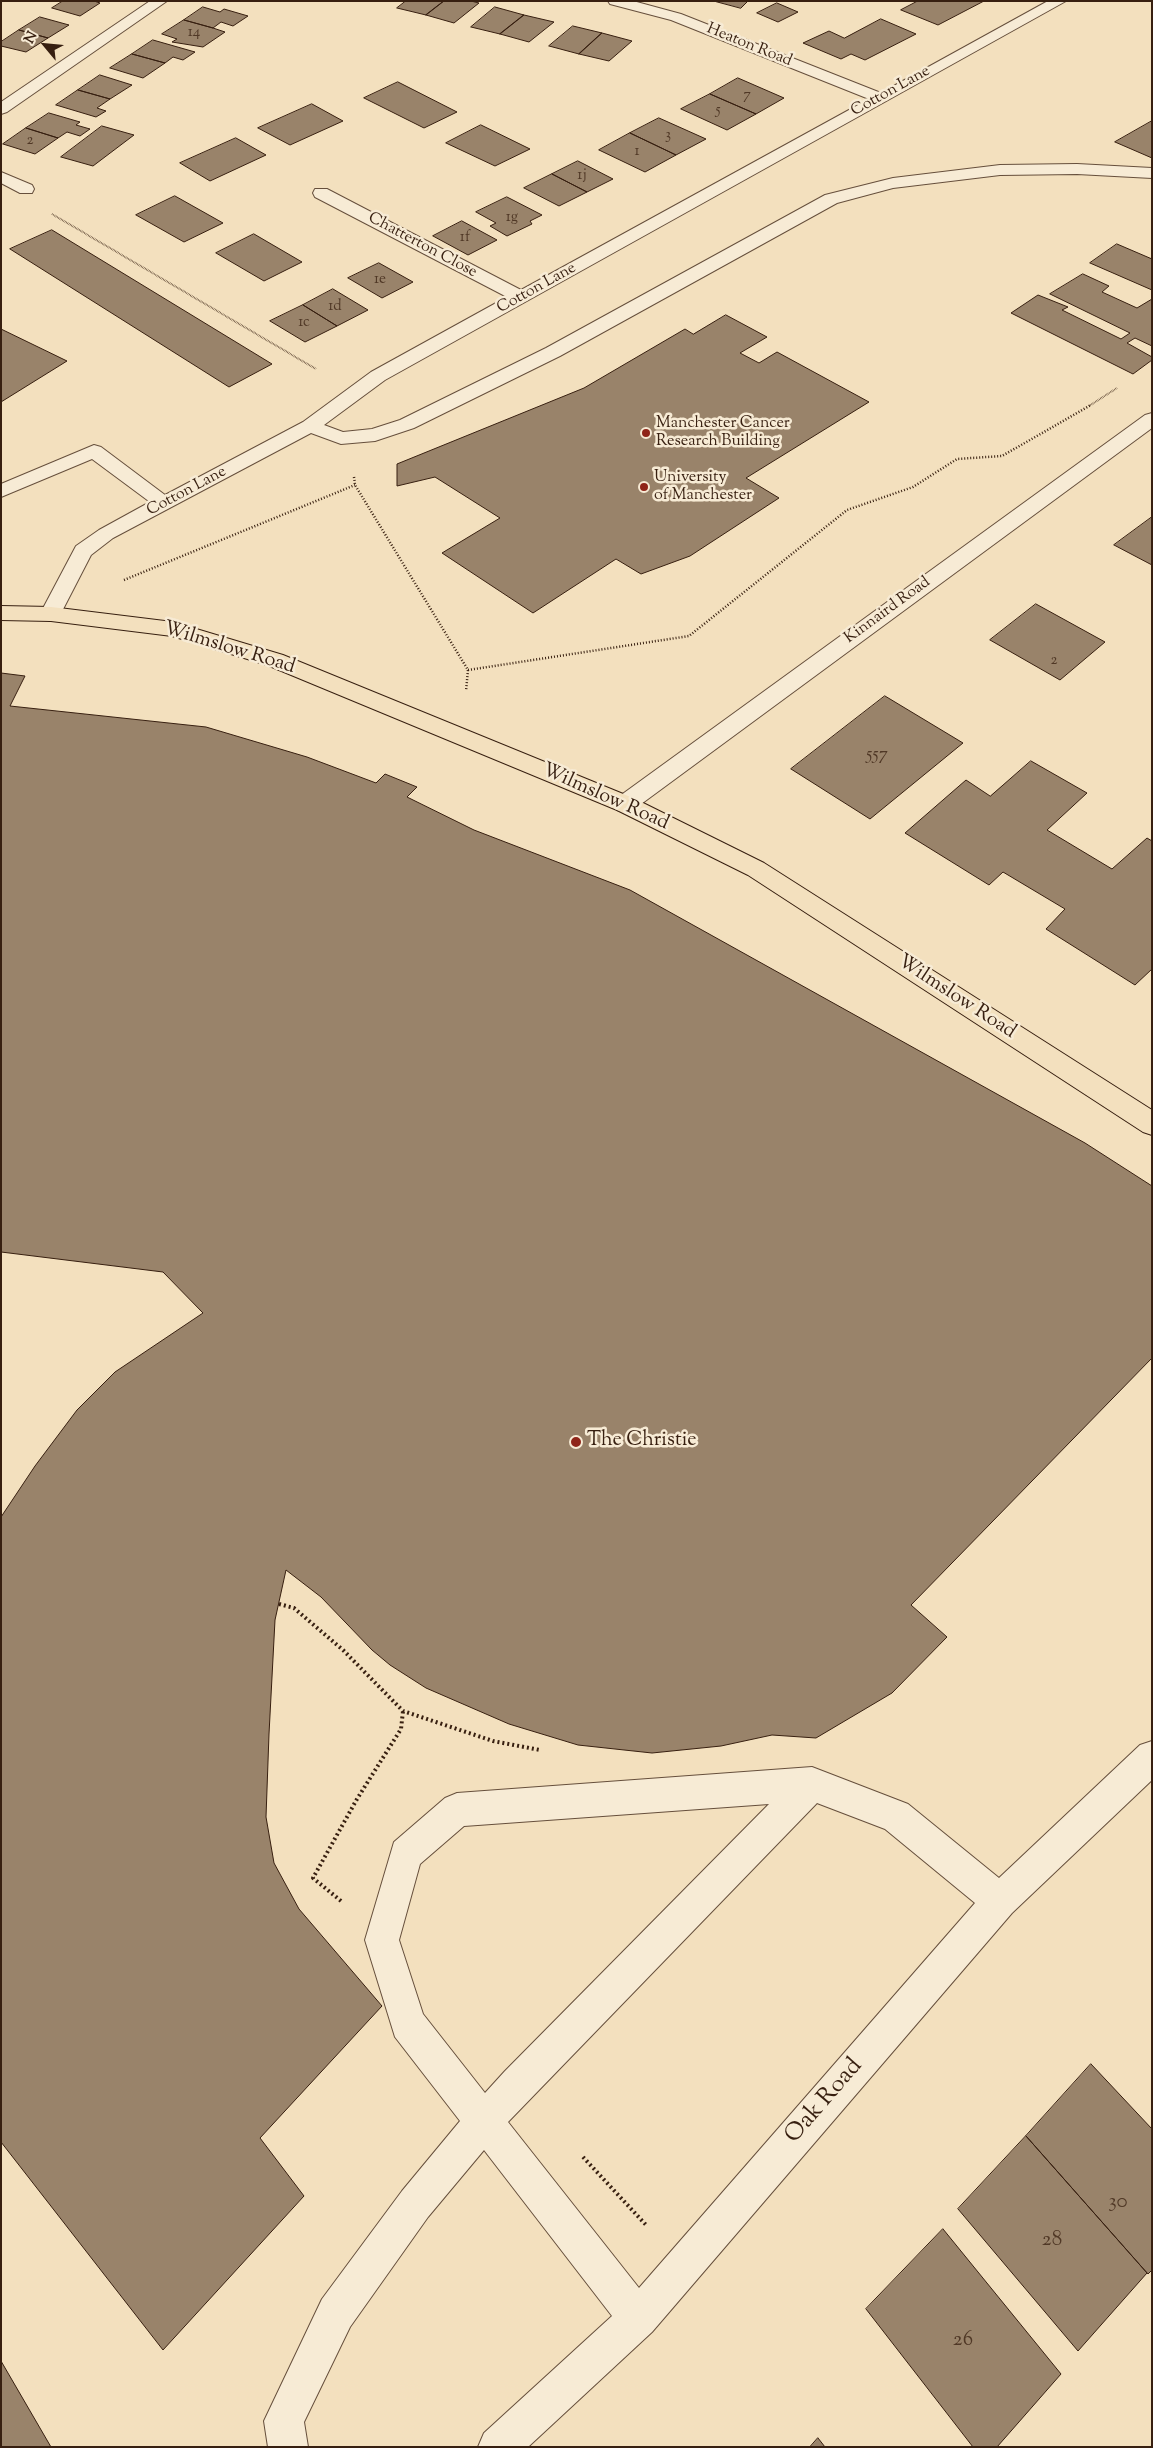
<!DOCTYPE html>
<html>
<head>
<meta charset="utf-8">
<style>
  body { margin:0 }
  #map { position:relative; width:1153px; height:2448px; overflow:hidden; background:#f3e0be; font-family:"Sorts Mill Goudy",serif }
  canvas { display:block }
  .frame { position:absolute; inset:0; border:2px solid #371f10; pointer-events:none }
  .north { position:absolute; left:20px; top:20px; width:50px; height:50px; -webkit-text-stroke:4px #f7ebd5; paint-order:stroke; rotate:298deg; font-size:14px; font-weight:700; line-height:20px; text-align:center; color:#371f10 }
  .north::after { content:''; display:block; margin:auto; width:18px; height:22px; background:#371f10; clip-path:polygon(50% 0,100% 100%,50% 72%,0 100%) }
</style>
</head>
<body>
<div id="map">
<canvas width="1153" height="2448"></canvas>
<div class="frame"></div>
<div class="north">N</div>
</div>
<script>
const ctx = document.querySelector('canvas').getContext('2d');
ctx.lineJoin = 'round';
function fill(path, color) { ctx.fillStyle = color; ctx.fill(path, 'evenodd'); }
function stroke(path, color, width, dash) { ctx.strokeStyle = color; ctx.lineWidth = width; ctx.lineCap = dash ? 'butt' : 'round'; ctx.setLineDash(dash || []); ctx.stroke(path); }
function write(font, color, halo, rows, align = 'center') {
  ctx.font = font + ' "Sorts Mill Goudy",serif'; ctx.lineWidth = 5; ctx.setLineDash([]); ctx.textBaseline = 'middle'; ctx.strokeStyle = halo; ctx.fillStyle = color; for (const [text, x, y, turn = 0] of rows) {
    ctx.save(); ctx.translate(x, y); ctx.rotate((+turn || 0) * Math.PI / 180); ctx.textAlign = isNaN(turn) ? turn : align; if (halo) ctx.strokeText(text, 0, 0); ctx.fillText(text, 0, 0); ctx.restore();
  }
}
const building = new Path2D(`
  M63,1H94L100,3L80,16L52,8Z
  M406,1H444L426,15L397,8Z
  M444,1H471L479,3L454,23L426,15Z
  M714,1H748L741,8Z
  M918,1H984L938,25L901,10Z
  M777,3L798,12L778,22L757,13Z
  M203,7L220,12L224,9L248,16L233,26L221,22L213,28L184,20Z
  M495,7L524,15L500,34L471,27Z
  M524,15L554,22L529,42L500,34Z
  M40,17L69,25L48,38L19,30Z
  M881,19L916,34L865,60L851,54L841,59L803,43L829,31L844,38Z
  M184,20L213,28L225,32L203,47L172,42L177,39L162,34Z
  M573,26L602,33L579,54L549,46Z
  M19,30L48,38L26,52L1,46V42Z
  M602,33L632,41L609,61L579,54Z
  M153,40L195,52L183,60L173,57L165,63L132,54Z
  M132,54L165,63L143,78L110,68Z
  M100,75L132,85L110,99L78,90Z
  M738,78L784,98L756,114L710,94Z
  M398,82L457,112L424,128L364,98Z
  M78,90L110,99L97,108L106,111L96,117L56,105Z
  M710,94L756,114L727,130L681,109Z
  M312,104L343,121L290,145L258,128Z
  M49,113L80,122L76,125L90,129L80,136L67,132L58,138L26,128Z
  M659,118L706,139L676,155L630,133Z
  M1152,121V158L1115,142Z
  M481,125L530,149L495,166L446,143Z
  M102,126L134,135L93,166L61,157Z
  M26,128L58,138L35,154L3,144Z
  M630,133L676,155L645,172L599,150Z
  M236,138L266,155L210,181L180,163Z
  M578,161L613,179L587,192L552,174Z
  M552,174L587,192L559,206L524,188Z
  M175,196L223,223L184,242L136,215Z
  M507,197L542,215L530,221L532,224L507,236L490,226L496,223L476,212Z
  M462,221L497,240L468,255L433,236Z
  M52,230L272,364L229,387L10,249Z
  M254,234L302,262L264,281L216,253Z
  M1117,244L1152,259V290L1090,263Z
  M379,263L413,282L382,298L348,278Z
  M1083,274L1109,286L1102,292L1137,308L1152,299V346L1135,338L1127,343L1152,357V360L1133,374L1011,313L1038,295L1068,307L1062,310L1121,339L1130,333L1050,294Z
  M333,289L368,310L337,326L303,305Z
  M303,305L337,326L305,342L270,321Z
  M726,315L767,337L740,353L759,363L777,352L869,402L746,478L779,498L690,556L641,574L616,559L533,613L442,553L500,518L435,477L397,486V464L584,388L685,329L693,334Z
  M1,329L67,361L1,402Z
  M1152,517V565L1114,545Z
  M1036,604L1105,642L1060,680L990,640Z
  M1,673L25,676L10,706L206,727L307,757L376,783L385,774L417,787L407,797L474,830L630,890L1085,1143L1152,1186V1358L911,1605L947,1637L892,1693L816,1738L772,1735L721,1746L652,1753L578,1745L509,1724L426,1688L390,1665L372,1650L321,1597L286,1570L275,1620L269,1734L266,1817L274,1863L299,1909L382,2006L260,2138L304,2196L163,2350L1,2142V1517L35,1466L77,1410L115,1372L203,1313L163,1272L1,1252Z
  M885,696L963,743L870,819L791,769Z
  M1031,761L1087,793L1047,830L1112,869L1147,838L1152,841V969L1135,985L1046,929L1065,909L1003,872L989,885L905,833L966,780L990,796Z
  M1091,2064L1152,2129V2270L1148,2274L1026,2136Z
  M1026,2136L1147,2273L1078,2351L958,2209Z
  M943,2229L1061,2374L997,2447H973L866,2309Z
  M1,2361L51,2447H1Z
  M818,2438L825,2447H810Z`);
const pathFar2 = new Path2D(`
  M52,214L316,369
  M1089,406L1117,388`);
const pathFar1 = new Path2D(`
  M354,477L355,485L468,670L466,691
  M124,580L355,485
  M468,670L689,636L847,510L913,487L957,459L1002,456L1091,405`);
const path = new Path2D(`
  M279,1604L294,1608L343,1650L403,1711L493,1741L540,1750
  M341,1901L313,1878L357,1799L401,1729L403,1711
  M583,2157L647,2226`);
const minor = new Path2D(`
  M150,1H167L7,112L1,114V102Z
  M608,1H633L681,14L881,93L1048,1H1066L385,380L324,425L343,432L372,429L400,420L546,348L825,195L893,178L1000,165L1077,164L1152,168V178L1077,174L1000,175L893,188L837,203L560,356L414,428L375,441L341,444L311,433L113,538L91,555L58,619L51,621L44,619L40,614L76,546L99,530L150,502L92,459L1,497V484L94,445L101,447L165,495L303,422L371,372L507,297L315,197L313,193L315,189H327L521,290L869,99L671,20L610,4Z
  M1,172L32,185L34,189L32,193H20L1,183Z
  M1152,413V428L633,810L625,812L617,810L613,804L617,798L1145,415Z
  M1152,1741V1780L1012,1913L652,2332L528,2447H478L484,2433L612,2316L484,2150L428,2217L350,2327L304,2422L308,2447H268L264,2421L322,2299L402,2191L460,2121L395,2037L365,1940L394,1842L445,1798L457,1793L812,1767L908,1804L999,1878L1140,1745ZM817,1803L885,1829L975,1903L639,2288L508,2122ZM769,1804L505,2071L485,2093L423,2014L399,1940L420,1864L464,1826Z`);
const major = new Path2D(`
  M1,606L51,607L173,622L283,655L633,798L764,863L1152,1110V1135L1143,1132L748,875L617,810L267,665L172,636L51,621L1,620Z`);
const markers = [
  [646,433,5,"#8f2418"],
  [644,487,5,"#8f2418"],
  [576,1442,6,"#8f2418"]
];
const farNumbernames = [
  ["14",194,33],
  ["7",747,96],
  ["5",718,111],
  ["3",668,136],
  ["2",30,141],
  ["1",637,152],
  ["1j",582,176],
  ["1g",512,218],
  ["1f",465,238],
  ["1e",380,280],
  ["1d",335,307],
  ["1c",304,323],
  ["2",1054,661]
];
const farStreetnames = [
  ["Heaton Road",749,46,22],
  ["Cotton Lane",891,92,-29],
  ["Chatterton Close",422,246,28],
  ["Cotton Lane",537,289,-29],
  ["Cotton Lane",187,492,-28],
  ["Kinnaird Road",888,611,-36]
];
const farPoinames = [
  ["Manchester Cancer",656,424],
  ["Research Building",656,442],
  ["University",654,478],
  ["of Manchester",654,496]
];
const numberNames = [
  ["557",877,756]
];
const streetNames = [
  ["Wilmslow Road",229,649,17],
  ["Wilmslow Road",605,798,24],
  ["Wilmslow Road",956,998,33]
];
const poiNames = [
  ["The Christie",587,1442]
];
const nearNumbernames = [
  ["30",1118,2203],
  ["28",1052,2241],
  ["26",963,2341]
];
const nearStreetnames = [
  ["Oak Road",825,2102,-49]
];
fill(building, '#99836a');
stroke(building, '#371f10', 1);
stroke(minor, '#664f3c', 2);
stroke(major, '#371f10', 2);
stroke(pathFar2, '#371f10', 2, [0.5, 1]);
stroke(pathFar1, '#371f10', 2.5, [1, 2]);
stroke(path, '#371f10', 4, [2, 3]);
fill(minor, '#f7ebd5');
fill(major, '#f3e0be');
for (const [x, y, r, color] of markers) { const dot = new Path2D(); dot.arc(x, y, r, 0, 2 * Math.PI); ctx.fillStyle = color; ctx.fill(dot); stroke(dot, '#f7ebd5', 2); }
write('15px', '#503826', null, farNumbernames);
write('16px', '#371f10', '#f7ebd5', farStreetnames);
write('16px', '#371f10', '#f7ebd5', farPoinames, 'left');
write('18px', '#503826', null, numberNames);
write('20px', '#371f10', '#f7ebd5', streetNames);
write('20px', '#371f10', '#f7ebd5', poiNames, 'left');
write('21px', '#503826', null, nearNumbernames);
write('24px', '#371f10', '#f7ebd5', nearStreetnames);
</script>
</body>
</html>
